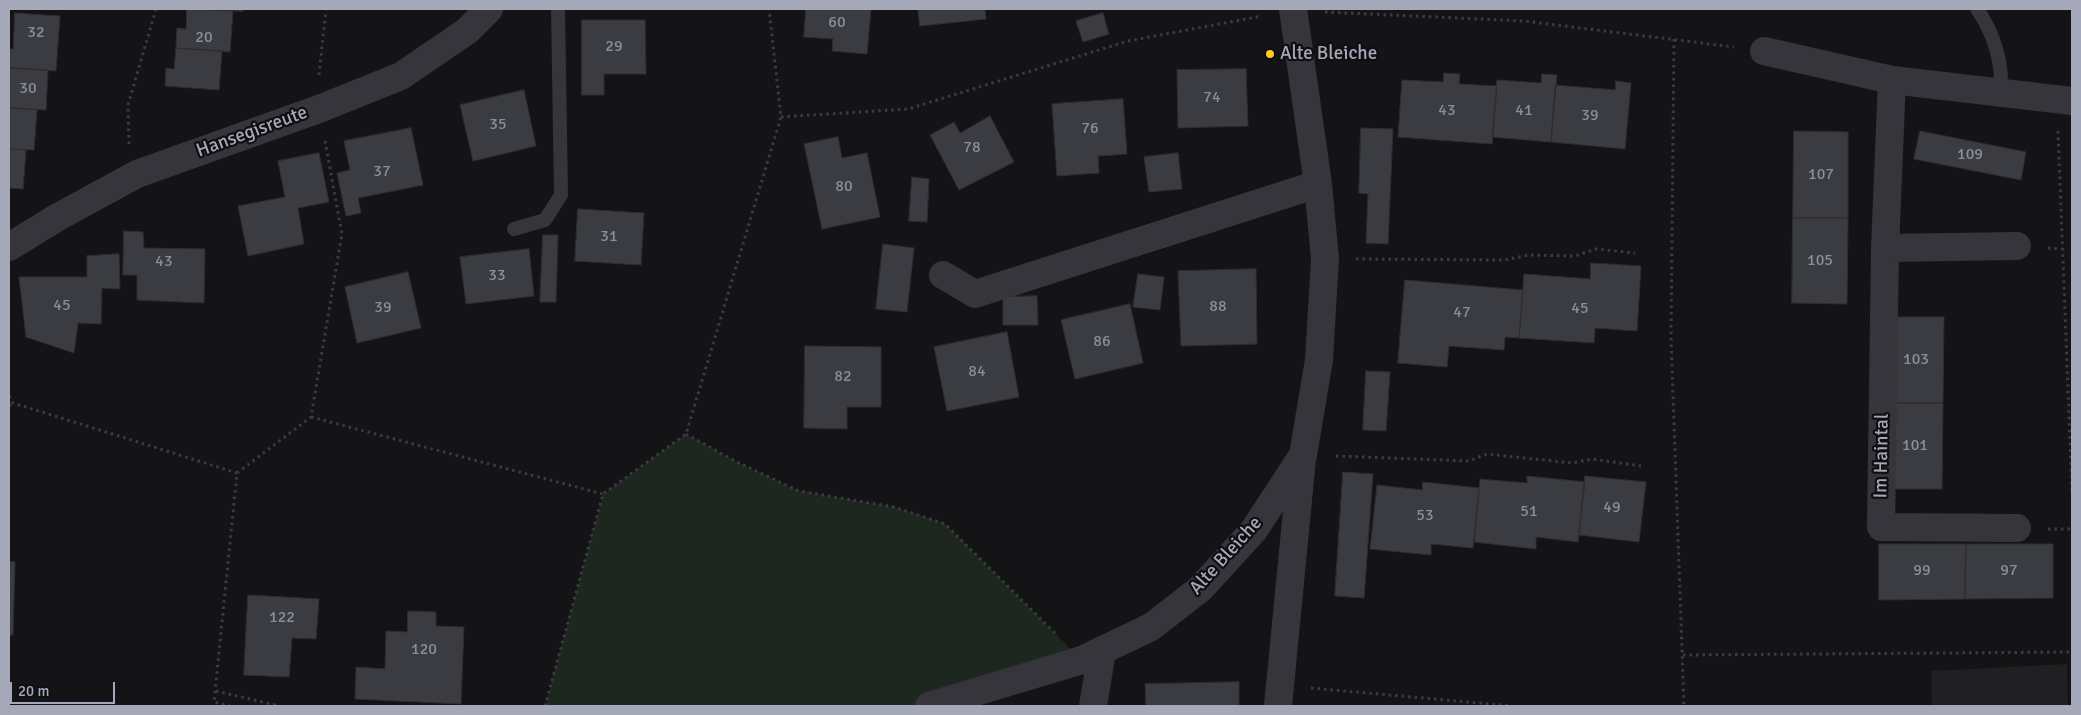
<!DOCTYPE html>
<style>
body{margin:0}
#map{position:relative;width:2081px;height:715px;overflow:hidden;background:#141416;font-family:Signika,sans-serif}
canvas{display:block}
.frame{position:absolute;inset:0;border:10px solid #a5a8b8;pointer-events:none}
.scale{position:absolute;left:10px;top:682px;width:105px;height:22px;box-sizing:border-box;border:2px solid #a5a8b8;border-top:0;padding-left:6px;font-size:15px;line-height:18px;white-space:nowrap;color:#a5a8b8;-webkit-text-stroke:4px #0f0f11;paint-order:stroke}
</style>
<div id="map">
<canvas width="2081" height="715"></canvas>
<div class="frame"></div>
<div class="scale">20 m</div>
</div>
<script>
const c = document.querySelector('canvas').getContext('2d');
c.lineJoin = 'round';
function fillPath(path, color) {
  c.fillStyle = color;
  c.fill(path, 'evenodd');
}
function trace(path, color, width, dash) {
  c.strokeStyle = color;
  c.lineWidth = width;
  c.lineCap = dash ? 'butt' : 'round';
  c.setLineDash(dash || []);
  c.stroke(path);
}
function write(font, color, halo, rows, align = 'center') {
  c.font = font + ' Signika,sans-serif';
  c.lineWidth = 4.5;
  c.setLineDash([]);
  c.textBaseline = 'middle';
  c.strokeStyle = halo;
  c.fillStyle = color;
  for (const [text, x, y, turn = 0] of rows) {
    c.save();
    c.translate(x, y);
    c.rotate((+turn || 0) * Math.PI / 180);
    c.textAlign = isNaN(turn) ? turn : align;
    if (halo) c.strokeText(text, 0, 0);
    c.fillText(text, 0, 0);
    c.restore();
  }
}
fillPath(new Path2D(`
 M2067 664 2068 706H1932L1931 671Z`), '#202023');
fillPath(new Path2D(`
 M686 434 739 463 799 491 894 507 945 524 1082 660 929 706H545L603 494Z`), '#1e2620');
const building = new Path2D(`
 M187 9 233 11 230 52 176 48 177 28 186 29Z
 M203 9H243V11Z
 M806 9H871L867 54 832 51 833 39 804 37Z
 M918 9H985L986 19 920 26Z
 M15 13 60 16 56 71 9 68V49H13Z
 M1103 13 1109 34 1083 42 1076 21Z
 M582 20H645L646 74H604V95H582Z
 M176 48 222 51 219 90 165 86 166 68 174 69Z
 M9 68 48 70 46 110 9 108Z
 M1246 69 1248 126 1178 128 1177 70Z
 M1444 73 1460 74 1459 84 1497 86 1492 144 1398 137 1402 80 1443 82Z
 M1542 74 1557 75 1551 142 1492 137 1497 80 1541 83Z
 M1616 81 1631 83 1625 149 1551 142 1555 85 1615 90Z
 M524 90 536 146 473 161 460 105Z
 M1123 99 1127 154 1098 156 1099 173 1057 176 1052 104Z
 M9 108 37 110 34 150 9 149Z
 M990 116 1014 162 959 190 930 135 954 122 960 133Z
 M411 128 423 185 358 198 361 213 346 216 337 173 350 170 344 141Z
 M1361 128 1393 129 1388 244 1366 243 1368 194 1359 193Z
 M1794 131 1848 132V218H1793Z
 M1920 131 2026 152 2021 180 1914 159Z
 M838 137 842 158 867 153 880 217 822 229 804 144Z
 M9 149 26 150 23 189 9 188Z
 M319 153 329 202 298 208 304 244 248 256 238 206 285 197 278 161Z
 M1178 153 1182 189 1149 192 1144 157Z
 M912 177 929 179 927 222 909 221Z
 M578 209 644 213 641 265 575 261Z
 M1793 218H1848L1847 304 1792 303Z
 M124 231 143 232 144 248 205 249 204 303 137 300V275H123Z
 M543 235H558L556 302H540Z
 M883 244 914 248 907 312 876 309Z
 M529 249 534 296 466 304 460 257Z
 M119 254 120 289 102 288 101 324 78 323 74 353 26 337 19 277H87V256Z
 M1591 263 1641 266 1637 331 1595 328 1594 343 1519 338 1524 274 1590 279Z
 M1256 269 1257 344 1181 346 1178 271Z
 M408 272 421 328 357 343 345 287Z
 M1138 274 1164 277 1160 310 1133 307Z
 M1405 280 1523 290 1519 338 1505 337 1504 350 1449 346 1447 367 1398 363Z
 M1037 296 1038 325H1003V297Z
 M1130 304 1143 363 1075 379 1061 320Z
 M1890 317H1944L1943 403H1888Z
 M1007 332 1019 397 947 411 934 347Z
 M805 346 881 347V407H847V429L804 428Z
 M1366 371 1390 372 1386 431 1363 430Z
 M1888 403H1943L1942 489H1887Z
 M1343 472 1373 474 1364 598 1335 596Z
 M1527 476 1585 482 1578 542 1536 537V549L1474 542 1480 479 1527 483Z
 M1585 476 1646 482 1639 542 1579 535Z
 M1423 482 1479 488 1473 548 1431 544V555L1370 549 1377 485 1422 490Z
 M1879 544H1966L1965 599 1879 600Z
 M1966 544H2053V598L1965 599Z
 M9 561 15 562 13 635H9Z
 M248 595 319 599 316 639 292 638 289 677 244 675Z
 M408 611 436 612V626L464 627 461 704 355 699 356 667 385 669 386 631 407 632Z
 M1239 682V706H1146L1145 684Z`);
fillPath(building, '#3b3c41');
trace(building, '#2e2e32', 1);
trace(new Path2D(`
 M1325 12 1524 21 1734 47
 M1674 39 1671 338 1684 706
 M319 75 326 9
 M781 117 908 109 1128 41 1262 16
 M2058 131 2072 493
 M129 144 128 105 156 9
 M2048 248 2062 249
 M1356 259 1504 260 1529 255 1575 256 1596 249 1635 253
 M9 396 13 403 237 473 214 702 230 706
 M9 406 13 403
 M311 417 603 494
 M686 434 739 463 799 491 894 507 945 524 1057 635
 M1336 456 1469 461 1487 454 1572 463 1592 459 1641 466
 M237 473 311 417 342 234 325 141
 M2048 529H2072
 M1683 655 2072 652
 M1311 688 1512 706
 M216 691 275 705 274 706
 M545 706 603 494 686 434 781 117 769 9`), '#3b3c42', 3, [2.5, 4]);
trace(new Path2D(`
 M1977 9C1993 31 2004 65 2000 92
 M514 229 545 220 561 195 558 9`), '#35353b', 14);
trace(new Path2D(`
 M1764 51 1892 80 2072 101
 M1892 80 1885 248 1881 527 2017 528
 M9 247 58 217 137 174 319 109 401 76 467 31 489 9
 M1885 248 2017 246
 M943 275 975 294 1318 184
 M929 706 1082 660 1151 627 1200 589 1254 530 1303 455 1319 360 1325 259 1318 184 1293 9
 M1093 706 1102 651
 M1278 706 1302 459`), '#35353b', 28);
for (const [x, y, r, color] of [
 [1270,54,5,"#ffcc23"]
]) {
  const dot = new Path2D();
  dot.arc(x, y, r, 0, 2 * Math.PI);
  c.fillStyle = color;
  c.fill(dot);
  trace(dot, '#0f0f11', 2);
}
write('16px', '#8a8d9a', null, [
 ["60",837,23],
 ["32",36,33],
 ["20",204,38],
 ["29",614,47],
 ["30",28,89],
 ["74",1212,98],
 ["43",1447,111],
 ["41",1524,111],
 ["39",1590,116],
 ["35",498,125],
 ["76",1090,129],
 ["78",972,148],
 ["109",1970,155],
 ["37",382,172],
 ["107",1821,175],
 ["80",844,187],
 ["31",609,237],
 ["105",1820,261],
 ["43",164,262],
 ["33",497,276],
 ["45",62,306],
 ["88",1218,307],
 ["39",383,308],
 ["45",1580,309],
 ["47",1462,313],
 ["86",1102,342],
 ["103",1916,360],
 ["84",977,372],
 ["82",843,377],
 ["101",1915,446],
 ["49",1612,508],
 ["51",1529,512],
 ["53",1425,516],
 ["99",1922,571],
 ["97",2009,571],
 ["122",282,618],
 ["120",424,650]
]);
write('19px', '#a5a8b8', '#0f0f11', [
 ["Alte Bleiche",1280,54]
], 'left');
write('19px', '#a5a8b8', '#0f0f11', [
 ["Hansegisreute",252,132,-20],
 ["Im Haintal",1882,456,-89],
 ["Alte Bleiche",1226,556,-48]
]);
</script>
